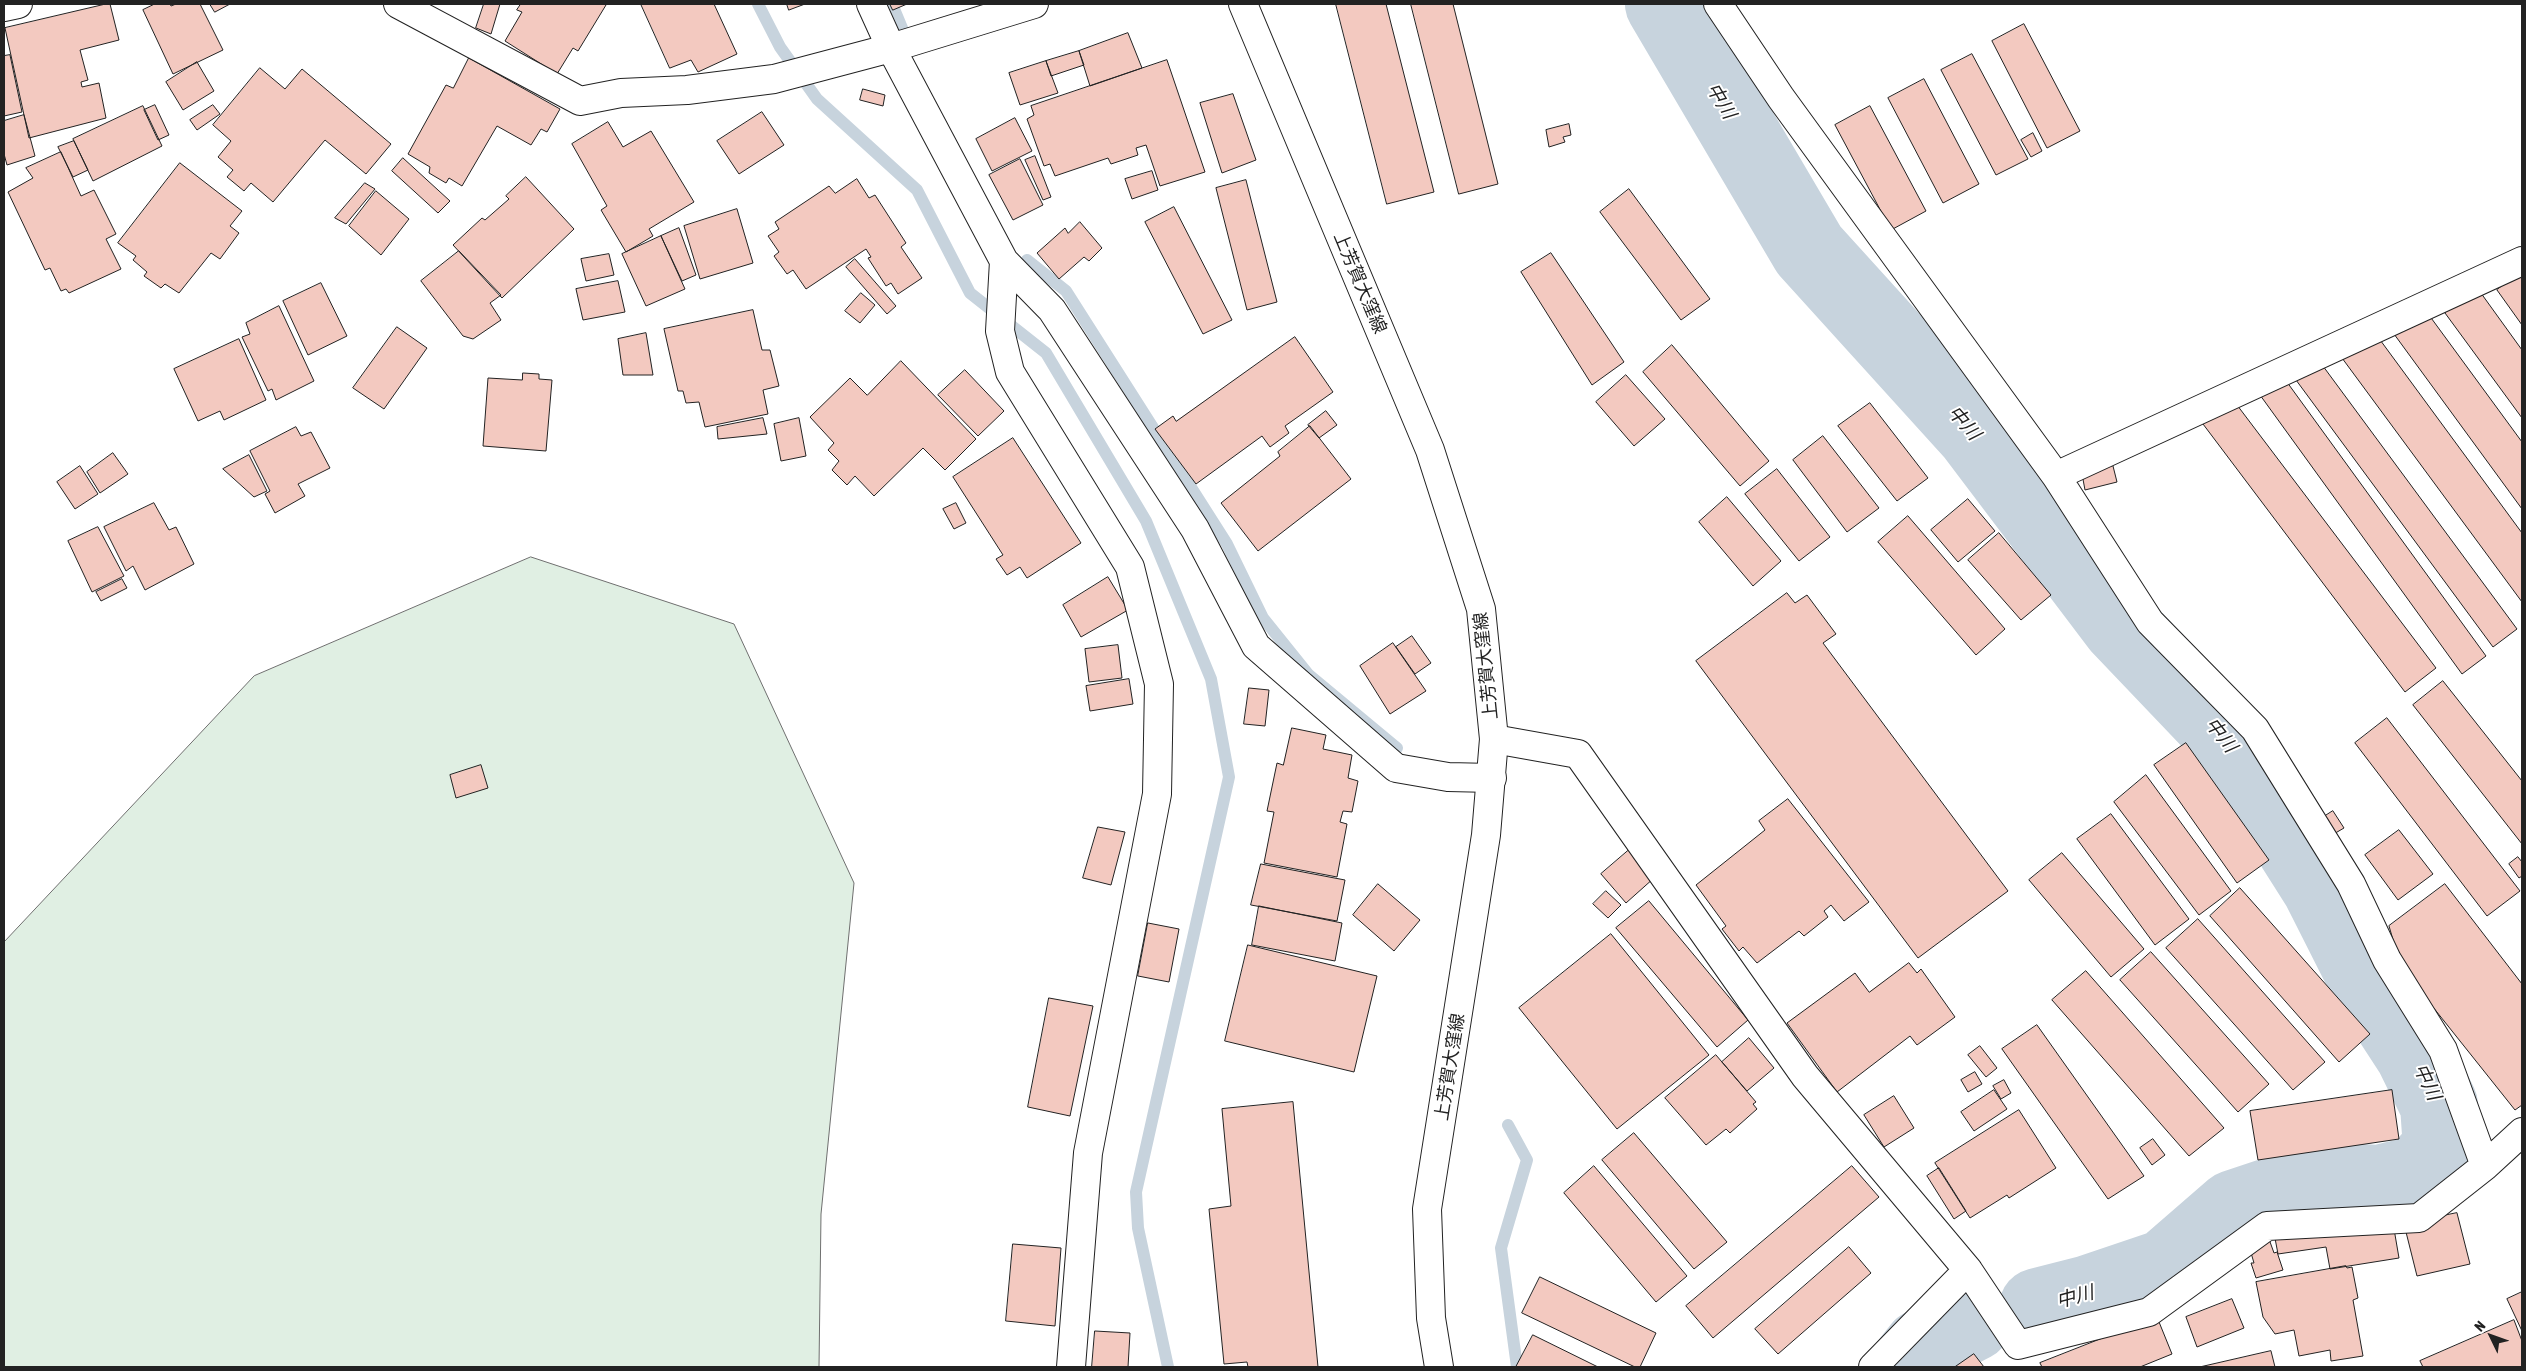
<!DOCTYPE html>
<meta charset="utf-8">
<style>
body{margin:0}
#map{position:relative;width:2526px;height:1371px;overflow:hidden;background:#fff;font-family:"Asap Condensed",sans-serif}
canvas{display:block}
.frame{position:absolute;inset:0;border:5px solid #222;pointer-events:none}
.north{position:absolute;left:2466px;top:1311px;width:50px;height:50px;-webkit-text-stroke:4px #fff;paint-order:stroke;rotate:312deg;font-size:14px;font-weight:700;line-height:20px;text-align:center;color:#222}
.north::after{content:'';display:block;margin:auto;width:18px;height:22px;background:#222;clip-path:polygon(50% 0,100% 100%,50% 72%,0 100%)}
</style>
<div id="map">
<canvas width="2526" height="1371"></canvas>
<div class="frame"></div>
<div class="north">N</div>
</div>
<script>
const c = document.querySelector('canvas').getContext('2d');
c.lineJoin = 'round';
function fillPath(path, color) {
  c.fillStyle = color;
  c.fill(path, 'evenodd');
}
function trace(path, color, width, dash) {
  c.strokeStyle = color;
  c.lineWidth = width;
  c.lineCap = dash ? 'butt' : 'round';
  c.setLineDash(dash || []);
  c.stroke(path);
}
function write(font, color, halo, rows, align = 'center') {
  c.font = font + ' "Asap Condensed","Noto Sans JP",sans-serif';
  c.lineWidth = 4;
  c.setLineDash([]);
  c.textBaseline = 'middle';
  c.strokeStyle = halo;
  c.fillStyle = color;
  for (const [text, x, y, turn = 0] of rows) {
    c.save();
    c.translate(x, y);
    c.rotate((+turn || 0) * Math.PI / 180);
    c.textAlign = isNaN(turn) ? turn : align;
    if (halo) c.strokeText(text, 0, 0);
    c.fillText(text, 0, 0);
    c.restore();
  }
}
const green = new Path2D(`
 M531 557 734 624 854 883 821 1214 819 1367H4V942L254 676Z`);
fillPath(green, '#e0efe3');
trace(green, '#6f6f6f', 1);
trace(new Path2D(`
 M758 4 780 47 817 99 917 190 970 293 1046 353 1146 521 1211 679 1229 777 1136 1192 1138 1228 1168 1367
 M892 4 902 28
 M1027 260 1066 291 1227 544 1263 618 1308 674 1397 748
 M1508 1125 1527 1160 1501 1248 1517 1367`), '#c7d3dd', 12);
trace(new Path2D(`
 M1664 4 1809 250 1974 432 2120 625 2223 733 2320 886 2373 991 2414 1054 2439 1105 2442 1148 2417 1175 2379 1184 2318 1181 2234 1209 2166 1268 2089 1294 2038 1307
 M1907 1367 1922 1348 1973 1322`), '#c7d3dd', 78);
const building = new Path2D(`
 M106 4H110L119 40 80 50 88 80 81 82 82 87 99 83 106 118 29 138 5 28Z
 M155 4H170L171 6 176 4H200L223 50 173 74 143 10Z
 M210 4H230L215 12Z
 M484 4H500L491 34 476 28Z
 M521 4H603L606 5 578 51 573 48 557 74 505 41 522 12 517 10Z
 M641 4H714L737 54 698 72 691 60 670 68Z
 M787 4H805L789 10Z
 M890 4H907L893 10Z
 M1336 4H1386L1434 192 1387 204Z
 M1411 4H1453L1498 184 1459 194Z
 M2024 24 2080 131 2047 148 1992 41Z
 M1128 33 1142 68 1090 86 1079 51Z
 M1079 51 1084 65 1051 76 1046 61Z
 M1972 54 2028 159 1996 175 1941 70Z
 M10 55 22 112 4 116V56Z
 M469 58 560 109 547 132 541 129 531 145 497 126 462 186 449 178 446 183 429 173 430 167 408 154 446 85 453 88Z
 M1167 60 1205 172 1160 186 1146 145 1136 148 1138 155 1111 164 1108 158 1055 176 1050 164 1044 166 1027 119 1034 115 1031 106Z
 M1046 61 1058 93 1020 105 1009 73Z
 M197 62 214 91 183 110 166 82Z
 M260 68 285 89 302 69 391 144 366 174 325 140 273 202 251 183 244 191 227 177 233 170 218 157 231 141 213 125Z
 M1924 79 1979 184 1943 203 1888 98Z
 M863 89 885 95 883 106 860 100Z
 M1233 94 1256 160 1222 173 1200 103Z
 M155 105 169 135 158 140 144 110Z
 M213 105 220 114 197 130 190 120Z
 M143 106 162 146 93 181 73 139Z
 M1870 106 1926 211 1891 230 1835 125Z
 M762 112 784 145 739 174 717 141Z
 M24 115 35 156 7 165 4 154V121Z
 M1015 118 1032 151 992 171 976 139Z
 M608 122 623 147 651 131 694 202 649 229 653 236 626 252 601 210 607 206 572 144Z
 M1569 124 1571 135 1563 137 1565 142 1549 147 1546 130Z
 M2033 133 2042 151 2031 157 2021 140Z
 M74 141 88 170 73 177 58 147Z
 M61 152 81 196 94 190 116 234 106 239 121 269 69 293 66 289 61 291 50 268 45 270 8 192 33 178 26 168Z
 M1035 156 1051 197 1043 200 1025 160Z
 M403 158 450 201 438 213 392 171Z
 M1020 159 1043 205 1013 220 989 175Z
 M180 163 242 211 230 226 239 233 220 259 211 253 179 293 165 284 161 288 144 276 147 272 133 260 136 256 118 243Z
 M1152 171 1158 190 1132 199 1125 179Z
 M526 177 574 229 502 298 453 245 482 218 485 220 509 199 506 196Z
 M857 179 869 198 875 195 906 243 901 247 922 278 898 294 891 283 886 286 868 258 871 257 866 249 806 289 793 270 787 274 774 256 779 252 768 236 779 229 775 222 829 186 835 193Z
 M1246 180 1277 302 1247 310 1216 188Z
 M365 183 375 189 346 224 335 218Z
 M1629 189 1710 299 1681 320 1600 212Z
 M376 191 409 219 381 255 349 226Z
 M1174 207 1232 320 1203 334 1145 222Z
 M737 209 753 263 700 279 684 226Z
 M1080 222 1102 248 1089 261 1084 257 1059 279 1037 253 1065 228 1068 233Z
 M679 228 696 275 682 281 661 236Z
 M661 236 685 289 646 306 622 254Z
 M459 251 501 295 490 303 501 320 473 339 463 336 421 281Z
 M1551 253 1624 362 1592 385 1521 272Z
 M609 254 614 275 586 281 581 259Z
 M855 259 896 306 887 314 846 267Z
 M2522 271V325L2497 290Z
 M618 281 625 312 583 320 576 289Z
 M321 283 347 336 308 355 283 301Z
 M2478 289 2522 350V418L2445 313Z
 M861 293 875 305 860 323 845 311Z
 M279 306 314 381 276 400 272 389 268 391 242 337 250 334 246 323Z
 M753 310 762 350H770L779 386 763 390 768 414 705 427 699 402 686 403 683 391H678L664 329Z
 M2426 311 2522 442V509L2394 334Z
 M397 327 427 348 384 409 353 388Z
 M646 333 653 375H623L618 339Z
 M2375 333 2522 533V602L2342 358Z
 M1295 337 1333 392 1285 426 1289 433 1270 447 1262 436 1196 484 1155 429 1173 416 1176 421Z
 M239 339 266 400 224 420 220 411 198 421 174 369Z
 M1672 345 1769 461 1740 486 1643 372Z
 M901 361 976 439 945 470 923 448 874 496 855 476 847 485 832 470 839 461 828 450 834 443 810 417 850 378 867 395Z
 M2320 362 2517 629 2493 647 2296 380Z
 M965 370 1004 411 978 436 938 395Z
 M523 373 539 374V379L552 380 546 451 483 446 488 378 522 380Z
 M1626 375 1665 419 1634 446 1596 402Z
 M2284 378 2486 656 2462 674 2260 395Z
 M2234 401 2436 668 2405 692 2203 424Z
 M1870 403 1928 478 1897 501 1838 426Z
 M1326 411 1337 425 1319 438 1308 425Z
 M763 418 767 434 718 439 717 427Z
 M799 418 806 456 781 461 774 424Z
 M1310 426 1351 479 1258 551 1221 503 1280 456 1278 452Z
 M296 427 301 436 311 432 330 468 298 484 305 496 275 513 265 494 270 491 250 451Z
 M1823 436 1879 508 1847 532 1793 460Z
 M1013 438 1081 543 1027 578 1020 567 1007 575 996 559 1003 555 953 477Z
 M113 453 128 474 100 493 87 472Z
 M249 455 267 491 254 497 223 469Z
 M80 466 98 494 75 509 57 482Z
 M2113 466 2117 482 2085 490 2082 474Z
 M1777 469 1830 537 1799 561 1745 494Z
 M1727 497 1781 561 1753 586 1699 522Z
 M1968 499 1995 531 1958 562 1931 530Z
 M154 503 169 530 176 527 194 564 145 590 133 566 126 571 104 527Z
 M956 503 966 523 954 529 943 509Z
 M1908 516 2005 629 1976 655 1878 542Z
 M98 527 124 576 92 592 68 541Z
 M1999 533 2051 595 2021 620 1968 560Z
 M1108 577 1128 610 1081 637 1063 605Z
 M122 579 127 588 101 601 96 592Z
 M1787 593 1795 603 1807 595 1836 634 1823 643 2008 891 1918 958 1696 661Z
 M1412 636 1431 663 1415 674 1396 647Z
 M1393 643 1426 691 1390 714 1360 666Z
 M1118 645 1122 678 1089 682 1085 649Z
 M1129 679 1133 704 1090 711 1086 686Z
 M2443 681 2522 781V844L2413 705Z
 M1249 688 1269 690 1265 726 1244 724Z
 M2387 718 2520 891 2487 916 2355 743Z
 M1292 728 1326 735 1323 749 1352 755 1348 778 1358 781 1352 812 1343 811 1340 822 1347 824 1337 877 1264 863 1274 812 1267 811 1277 763 1283 765Z
 M2186 743 2269 860 2237 883 2154 765Z
 M481 765 488 788 456 798 450 775Z
 M2146 775 2231 891 2199 915 2114 802Z
 M1788 799 1869 902 1844 921 1831 905 1824 911 1828 917 1804 936 1799 931 1757 963 1743 947 1739 951 1722 929 1726 926 1696 885 1765 830 1759 821Z
 M2333 811 2344 828 2332 835 2322 818Z
 M2111 814 2189 919 2155 945 2077 839Z
 M1098 827 1125 832 1111 885 1083 878Z
 M2399 830 2433 874 2398 900 2365 855Z
 M1629 850 1654 878 1626 903 1601 874Z
 M2062 853 2144 949 2111 977 2029 880Z
 M2518 857 2522 862V876L2519 878 2509 864Z
 M1261 864 1345 880 1337 921 1251 905Z
 M1378 884 1420 920 1394 951 1353 915Z
 M2445 884 2522 984V1105L2515 1110 2401 967 2389 926Z
 M2240 888 2370 1034 2339 1062 2210 916Z
 M1606 891 1621 905 1608 918 1593 904Z
 M1649 901 1748 1020 1717 1047 1616 928Z
 M1259 906 1342 923 1335 961 1252 945Z
 M2198 919 2325 1062 2293 1090 2166 948Z
 M1148 923 1179 929 1169 982 1138 976Z
 M1611 934 1709 1055 1617 1129 1519 1008Z
 M1248 945 1377 976 1354 1072 1225 1041Z
 M2151 952 2269 1084 2238 1112 2120 980Z
 M1909 963 1917 973 1921 969 1955 1017 1917 1045 1910 1036 1837 1092 1787 1023 1855 973 1869 992Z
 M2086 971 2224 1128 2189 1156 2052 1000Z
 M1049 998 1093 1006 1070 1116 1028 1107Z
 M2037 1025 2144 1176 2108 1199 2002 1049Z
 M1749 1038 1774 1068 1747 1091 1722 1062Z
 M1980 1046 1997 1068 1986 1077 1968 1055Z
 M1716 1055 1756 1102 1753 1104 1757 1109 1730 1133 1726 1129 1706 1145 1665 1098Z
 M1975 1072 1982 1084 1968 1092 1961 1080Z
 M2004 1080 2011 1093 2001 1099 1993 1086Z
 M1994 1090 2007 1109 1974 1131 1961 1112Z
 M2392 1090 2399 1139 2258 1160 2250 1111Z
 M1894 1096 1914 1128 1884 1147 1864 1115Z
 M1293 1102 1318 1367H1248L1247 1362 1224 1364 1209 1209 1231 1206 1222 1109Z
 M2019 1110 2056 1168 2009 1198 2007 1195 1970 1218 1935 1163Z
 M1634 1133 1727 1242 1694 1269 1602 1160Z
 M2153 1139 2165 1155 2152 1165 2140 1148Z
 M1594 1166 1687 1276 1656 1302 1564 1193Z
 M1852 1166 1879 1197 1713 1338 1686 1306Z
 M1939 1168 1966 1211 1954 1219 1927 1176Z
 M2457 1213 2470 1264 2417 1276 2404 1224Z
 M2393 1223 2399 1258 2330 1269 2326 1247 2278 1254 2274 1233Z
 M2269 1239 2274 1253 2277 1252 2283 1270 2256 1278 2251 1263H2254L2249 1246Z
 M1013 1244 1061 1248 1055 1326 1006 1321Z
 M1849 1247 1871 1273 1778 1354 1755 1329Z
 M2346 1266 2347 1268 2352 1267 2358 1298 2353 1300 2363 1356 2331 1361 2330 1350 2299 1356 2294 1330 2275 1334 2263 1317 2256 1282Z
 M1540 1277 1656 1333 1640 1367H1635L1522 1313Z
 M2522 1292V1331L2507 1299Z
 M2232 1299 2244 1328 2197 1347 2186 1317Z
 M2157 1317 2172 1354 2140 1367H2042L2040 1363Z
 M2514 1320 2522 1341V1367H2423L2420 1361Z
 M1095 1331 1130 1333 1128 1367H1092Z
 M1533 1335 1598 1367H1516Z
 M2271 1351 2275 1367H2200Z
 M1974 1354 1984 1367H1955Z`);
fillPath(building, '#f3c9c0');
trace(building, '#222', 1);
const minor = new Path2D(`
 M398 4 580 101 621 93 687 90 774 79 891 48 1034 4
 M871 4 891 48 1004 261 1052 310 1195 529 1256 646 1396 768 1448 777 1492 778
 M1718 4 1781 98 2056 476 2150 622 2255 729 2351 884 2387 960 2443 1050 2485 1166
 M4 7 18 4
 M1004 261 1000 331 1010 372 1130 567 1159 684 1157 794 1088 1153 1071 1367
 M2056 476 2522 261
 M1494 739 1578 754 1805 1076 1968 1270 2018 1345 2149 1312 2267 1226 2419 1218 2485 1166 2522 1132
 M1873 1367 1968 1270`);
const secondary = new Path2D(`
 M1243 4 1430 450 1481 609 1494 739 1486 835 1427 1209 1431 1318 1439 1367`);
trace(minor, '#222', 30);
trace(secondary, '#222', 30);
trace(minor, '#fff', 28);
trace(secondary, '#fff', 28);
write('18px', '#222', '#fff', [
 ["上芳賀大窪線",1360,283,67],
 ["上芳賀大窪線",1486,666,-96],
 ["上芳賀大窪線",1450,1067,-81]
]);
write('italic 19px', '#222', '#fff', [
 ["中川",1721,101,59],
 ["中川",1964,423,49],
 ["中川",2221,735,52],
 ["中川",2427,1082,65],
 ["中川",2075,1297,-15]
]);
</script>
